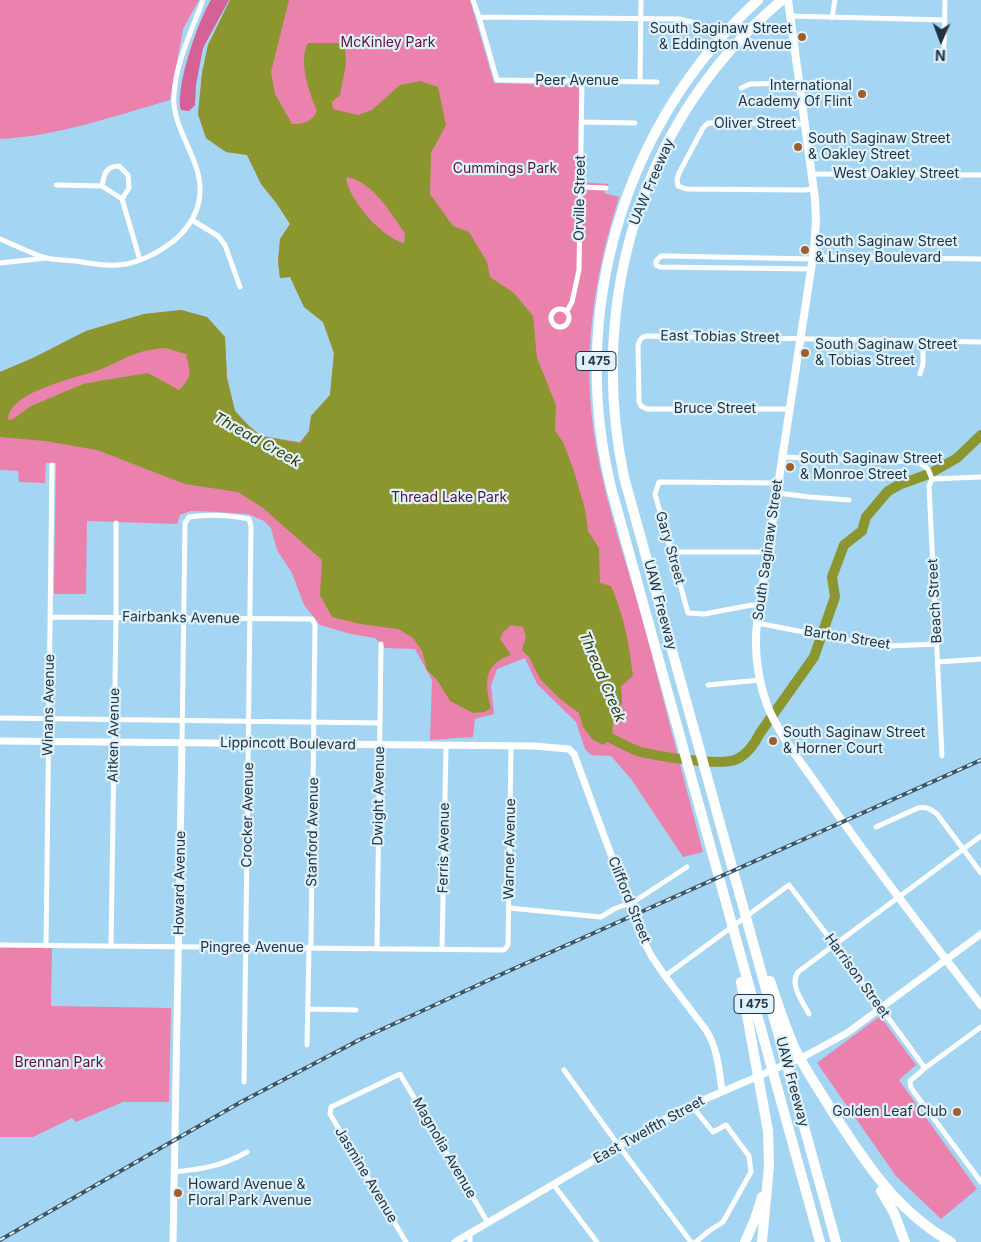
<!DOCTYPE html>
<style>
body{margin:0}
#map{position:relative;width:981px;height:1242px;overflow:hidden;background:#a4d5f3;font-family:Inter,sans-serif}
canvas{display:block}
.north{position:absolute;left:916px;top:15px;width:50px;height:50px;-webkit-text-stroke:4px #def1fd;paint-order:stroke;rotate:182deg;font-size:14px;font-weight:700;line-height:20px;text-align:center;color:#213440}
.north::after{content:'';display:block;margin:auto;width:18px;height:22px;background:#213440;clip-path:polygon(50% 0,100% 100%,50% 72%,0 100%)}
</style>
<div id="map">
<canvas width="981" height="1242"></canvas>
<div class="north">N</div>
</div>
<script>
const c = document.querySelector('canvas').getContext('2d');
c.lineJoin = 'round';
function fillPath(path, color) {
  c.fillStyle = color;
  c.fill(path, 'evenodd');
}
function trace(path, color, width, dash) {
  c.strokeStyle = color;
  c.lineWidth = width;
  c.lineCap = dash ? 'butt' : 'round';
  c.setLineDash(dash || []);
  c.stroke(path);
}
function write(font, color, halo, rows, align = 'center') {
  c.font = font + ' Inter,sans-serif';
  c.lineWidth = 4.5;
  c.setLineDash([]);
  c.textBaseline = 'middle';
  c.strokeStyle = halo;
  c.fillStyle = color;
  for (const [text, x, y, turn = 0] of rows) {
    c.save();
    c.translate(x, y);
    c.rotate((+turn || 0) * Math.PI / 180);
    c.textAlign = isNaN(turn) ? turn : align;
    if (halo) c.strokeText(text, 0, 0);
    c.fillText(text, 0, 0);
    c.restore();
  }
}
fillPath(new Path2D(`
 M0 0H199L183 29 170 100C114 116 59 136 0 139Z
 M230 0H470L494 83 579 86 578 182 609 184 604 193 619 197C593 280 581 359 596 446 606 507 628 566 644 625 664 701 683 777 703 852L683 857 631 779 611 756 591 755 585 749 576 722 537 684 525 658 497 669 491 686 494 714 475 719 473 737 430 740 432 680 415 649 385 648 375 638 351 634 320 625 304 605 292 573 277 550 271 528 264 521 248 514 217 512 191 511 180 515 177 524 87 521 86 594H54L56 463H46L45 483 19 482 18 471 0 470V372L33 358 86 331 144 314 181 310 207 317 225 337 227 378 235 411 249 426 261 436 300 442 309 431 311 416 330 395 334 353 323 322 304 307 290 277 280 278 278 261 280 239 290 224 277 204 261 184 247 155 226 152 206 138 198 114 202 73 208 45Z
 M0 947H52L51 1006 171 1008 169 1102H123L76 1122 72 1118 33 1137H0Z
 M880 1016 916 1065 899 1080 977 1189 941 1219 896 1176 817 1063Z`), '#eb82ad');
fillPath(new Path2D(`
 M211 0H229L203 48 196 85 195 105 189 111 181 110C175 88 198 21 211 0Z`), '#d66194');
fillPath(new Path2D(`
 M230 0H289L271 72 275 94 292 124C304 124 312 122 317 111 309 93 298 60 308 43H339L345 48 346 65 340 95 332 102 333 109 358 115 372 110 400 85 420 81 438 87 446 125 431 153 430 194 453 226 469 232 487 262 490 277 514 293 533 316 537 358 556 405 555 431 563 442 573 468 585 509 588 531 599 548 600 583 611 586C624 615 629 644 633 676L621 686 622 703 613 721 612 739 603 745 592 739 583 727 579 713 559 698 540 679 529 657 522 650 526 637 523 627 511 625 503 632 500 639 511 655C506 657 500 659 496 663 483 673 487 694 491 708L485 712 473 713 450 701 437 680 427 670 422 651 413 638 398 629 360 624 332 617 320 595 322 560 263 508 238 492 185 484 97 450 45 441 0 437V372L33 358 86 331 144 314 181 310 207 317 225 337 227 378 235 411 249 426 261 436 300 443 309 431 311 416 330 395 334 353 323 322 304 307 290 277 280 278 278 261 280 239 290 224 277 204 261 184 247 155 226 152 206 138 198 114 202 73 208 45ZM347 177C373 182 390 212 404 232L405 236 404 243C382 238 350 201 346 179ZM165 348 186 354C190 373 193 376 179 390L148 373 111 379 83 384 31 406 13 419 8 420C9 391 77 378 99 370 112 365 125 357 138 353 146 350 156 349 165 348Z`), '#8b962f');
trace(new Path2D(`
 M612 739C621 743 631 749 641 752 658 756 722 767 737 759 748 754 755 743 760 733L814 657 835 597 832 577 844 545 862 531 866 517 888 491 901 484 929 474 957 458 981 435`), '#8b962f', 10);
trace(new Path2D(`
 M473 0 479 17 497 80 657 82
 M790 16 945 20
 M479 17 679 19 692 22
 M832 18 835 0
 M944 46 945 0
 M640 82 641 0
 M741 88 750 84 798 83
 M581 122 635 123
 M804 124 708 123 703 128 679 173 677 180 678 186 686 189 804 190 813 189
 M812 174 981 175
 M56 185 102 186 122 199
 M102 186C104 174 106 166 119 166L128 175 129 188 122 199 140 260
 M581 187 606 188
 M192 220 218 236 225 245 240 287
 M0 239C15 245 30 253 46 258 55 260 66 260 76 261 89 263 104 266 118 265 138 264 160 252 176 239 189 227 199 211 200 193 202 158 171 129 174 94 176 62 192 30 203 0
 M0 263 47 258
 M812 269 660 267 656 265V261L661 256H667L813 259 824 257 981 259
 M551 318a9 9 0 1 1 18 0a9 9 0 1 1-18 0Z
 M567 311 572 302 579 270 582 82
 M920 374 923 364V341
 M789 409H647L641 406 639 402 638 345C640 339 641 337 647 336L981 342
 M783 457 918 462 928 469 932 479 929 486 942 756
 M932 479 981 477
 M777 493 810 497 849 500
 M671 552H768
 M760 605H752L704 614 688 613 655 494 659 482 778 483
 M51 617 312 619 315 625 311 943 309 948 307 1045
 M757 623 860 643 890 646 936 644
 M938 662 981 659
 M708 685 760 680
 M0 718 380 723
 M182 742 185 523 189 517C209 514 229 515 249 519L251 526 244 1082
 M876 827 918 808C926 806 931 809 937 814L981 873
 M509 908 601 917 614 909 635 901 687 867
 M0 945 504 950 508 945 511 746
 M46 946 52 465
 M111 946 116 617V523
 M377 948 381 644
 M442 950 446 746
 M665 976 789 885 834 944 925 1068
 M309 1009 356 1010
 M809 1014C803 1002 789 985 798 972L981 836
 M981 1027 925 1068 910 1081 911 1088 981 1182
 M564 1070 619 1146 691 1242
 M691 1105 713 1132 726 1125 749 1156 751 1172 723 1222 709 1231 696 1242
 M174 1172C203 1169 222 1166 247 1152
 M553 1184 597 1242
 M406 1242 330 1114 331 1107 400 1074 488 1223
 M470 1242V1234`), '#fff', 5);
trace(new Path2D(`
 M0 741 534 746 569 749 574 754 640 934 652 957 665 976 706 1030C718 1049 719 1070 722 1091
 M173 1242 182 742
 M455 1242 680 1110 805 1056 847 1033 981 934`), '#fff', 7);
trace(new Path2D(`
 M788 0 815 199 816 220 814 250 757 623C754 651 757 677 767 705 780 737 804 766 824 795 874 867 928 936 981 1005`), '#fff', 8);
trace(new Path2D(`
 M758 0C623 123 567 314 612 491L820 1242
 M782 0C642 117 587 300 624 477L836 1242
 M770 981C778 1004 785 1027 795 1049 806 1071 820 1091 832 1111 865 1162 897 1212 951 1242
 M741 982 768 1131 769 1166 762 1242
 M881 1191 894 1213 905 1242
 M745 1242 755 1219 762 1197`), '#fff', 10);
const rail = new Path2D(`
 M0 1240 241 1102 361 1039 502 974 981 760`);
trace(rail, '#3d5666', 4);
trace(rail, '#def1fd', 2, [5.5]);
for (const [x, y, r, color] of [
 [802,37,5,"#a25f2d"],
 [862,94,5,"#a25f2d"],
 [798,147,5,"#a25f2d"],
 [805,250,5,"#a25f2d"],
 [805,353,5,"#a25f2d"],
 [790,467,5,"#a25f2d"],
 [773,741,5,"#a25f2d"],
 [957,1112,5,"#a25f2d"],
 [178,1193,5,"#a25f2d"]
]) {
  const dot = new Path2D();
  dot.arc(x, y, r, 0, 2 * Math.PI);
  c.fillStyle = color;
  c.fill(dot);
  trace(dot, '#def1fd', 2);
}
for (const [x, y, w] of [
 [596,361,40],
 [754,1004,40]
]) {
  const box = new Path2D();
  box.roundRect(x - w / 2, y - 9.5, w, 19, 4);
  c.fillStyle = '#def1fd';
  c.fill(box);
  trace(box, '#213440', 1);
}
write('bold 12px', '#213440', null, [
 ["I 475",596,361],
 ["I 475",754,1004]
]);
write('14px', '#213440', '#def1fd', [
 ["South Saginaw Street",792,29,"right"],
 ["& Eddington Avenue",792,45,"right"],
 ["International",852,86,"right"],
 ["Academy Of Flint",852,102,"right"],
 ["South Saginaw Street",808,139],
 ["& Oakley Street",808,155],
 ["South Saginaw Street",815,242],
 ["& Linsey Boulevard",815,258],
 ["South Saginaw Street",815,345],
 ["& Tobias Street",815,361],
 ["South Saginaw Street",800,459],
 ["& Monroe Street",800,475],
 ["South Saginaw Street",783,733],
 ["& Horner Court",783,749],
 ["Golden Leaf Club",947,1112,"right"],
 ["Howard Avenue &",188,1185],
 ["Floral Park Avenue",188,1201]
], 'left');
write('14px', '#5c1237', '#def1fd', [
 ["McKinley Park",388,43],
 ["Cummings Park",505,169],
 ["Thread Lake Park",449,498],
 ["Brennan Park",59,1063]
]);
write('14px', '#213440', '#def1fd', [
 ["Peer Avenue",577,81],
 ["Oliver Street",755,124],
 ["West Oakley Street",896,174],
 ["UAW Freeway",652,182,-67],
 ["Orville Street",580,198,-89],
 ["East Tobias Street",720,337,1],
 ["Bruce Street",715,409],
 ["Gary Street",670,548,74],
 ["South Saginaw Street",768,550,-82],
 ["Beach Street",935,601,-93],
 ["UAW Freeway",660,605,75],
 ["Fairbanks Avenue",181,618,1],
 ["Barton Street",847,638,9],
 ["Winans Avenue",49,705,-89],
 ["Aitken Avenue",114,735,-89],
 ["Lippincott Boulevard",288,744,1],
 ["Dwight Avenue",379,796,-89],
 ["Crocker Avenue",248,815,-89],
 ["Stanford Avenue",313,832,-89],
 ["Ferris Avenue",444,848,-89],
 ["Warner Avenue",510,849,-89],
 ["Howard Avenue",180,883,-89],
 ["Clifford Street",629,900,68],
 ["Pingree Avenue",252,948],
 ["Harrison Street",857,976,54],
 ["UAW Freeway",792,1082,75],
 ["East Twelfth Street",649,1130,-29],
 ["Magnolia Avenue",444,1148,60],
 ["Jasmine Avenue",366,1175,59]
]);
write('italic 15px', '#363b02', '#def1fd', [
 ["Thread Creek",257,440,29],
 ["Thread Creek",602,677,67]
]);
</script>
